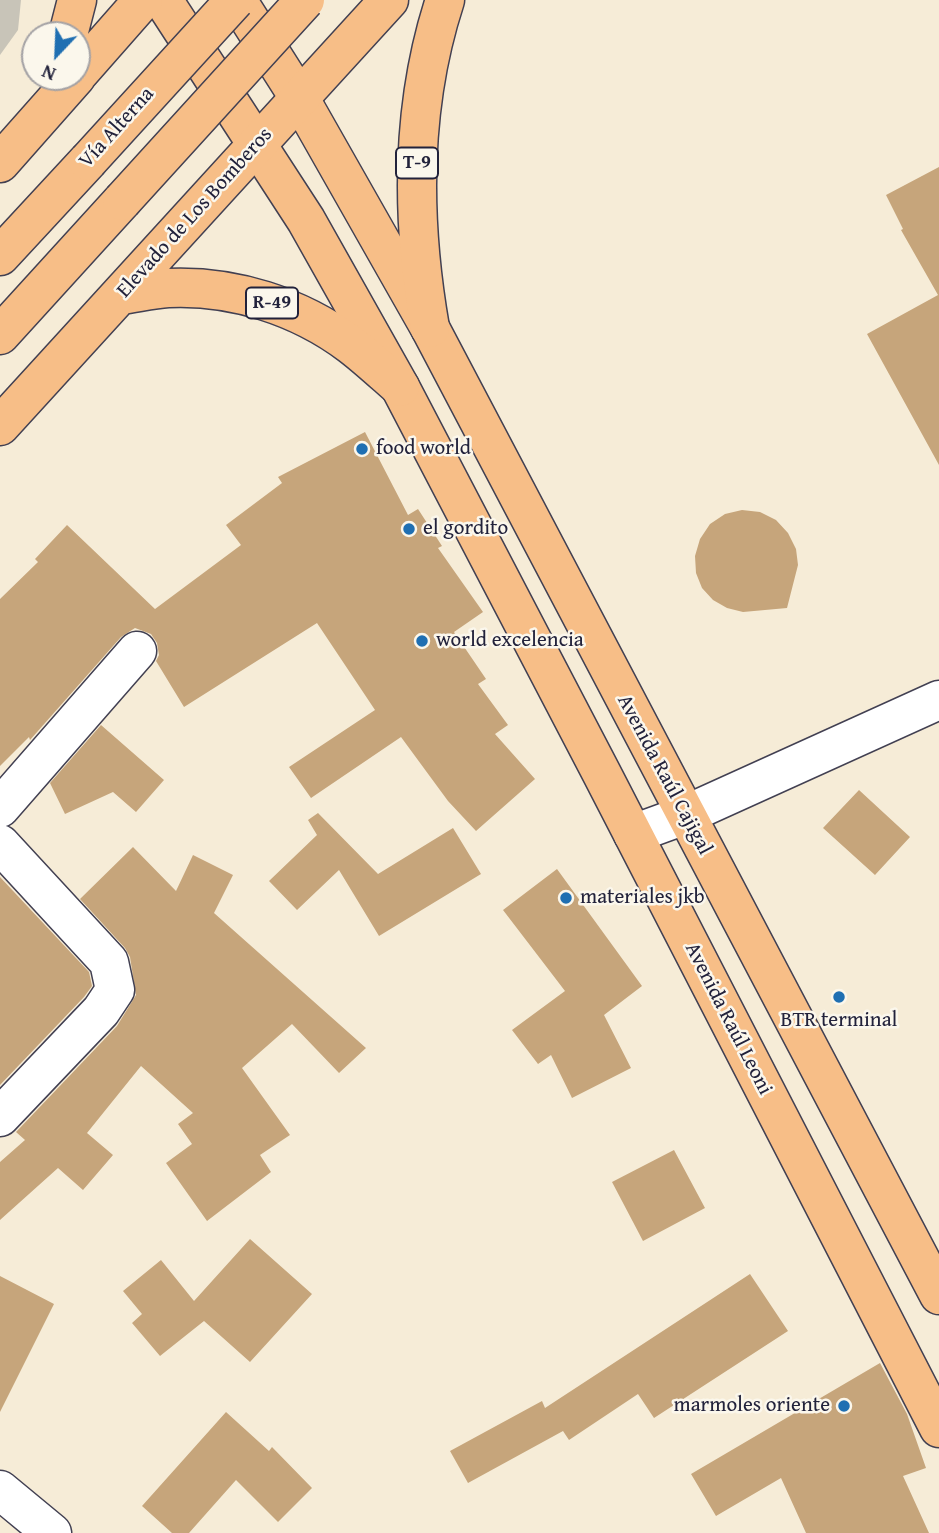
<!DOCTYPE html>
<meta charset="utf-8">
<style>
body{margin:0}
#map{position:relative;width:939px;height:1533px;overflow:hidden;background:#f6ecd7;font-family:"Gentium Book Plus",serif}
canvas{display:block}
.north{position:absolute;left:21px;top:21px;width:70px;height:70px;box-sizing:border-box;background:#fbf7ec;border:2px solid #a4a2a5;border-radius:50%;rotate:203deg;font-size:19px;font-weight:700;line-height:28px;text-align:center;color:#22223b}
.north::after{content:'';display:block;margin:auto;width:24px;height:32px;background:#1f6fb2;clip-path:polygon(50% 0,100% 100%,50% 72%,0 100%)}
</style>
<div id="map">
<canvas width="939" height="1533"></canvas>
<div class="north">N</div>
</div>
<script>
const c = document.querySelector('canvas').getContext('2d');
c.lineJoin = 'round';
function fillPath(path, color) {
  c.fillStyle = color;
  c.fill(path, 'evenodd');
}
function trace(path, color, width, dash) {
  c.strokeStyle = color;
  c.lineWidth = width;
  c.lineCap = dash ? 'butt' : 'round';
  c.setLineDash(dash || []);
  c.stroke(path);
}
function write(font, color, halo, rows, align = 'center') {
  c.font = font + ' "Gentium Book Plus",serif';
  c.lineWidth = 5;
  c.setLineDash([]);
  c.textBaseline = 'middle';
  c.strokeStyle = halo;
  c.fillStyle = color;
  for (const [text, x, y, turn = 0] of rows) {
    c.save();
    c.translate(x, y);
    c.rotate((+turn || 0) * Math.PI / 180);
    c.textAlign = isNaN(turn) ? turn : align;
    if (halo) c.strokeText(text, 0, 0);
    c.fillText(text, 0, 0);
    c.restore();
  }
}
fillPath(new Path2D(`
 M0 0H21L18 30 0 55Z`), '#c8c4b8');
fillPath(new Path2D(`
 M939 167V465L867 334 938 295 901 230 903 229 886 195Z
 M365 432 408 515 418 509 442 546 438 548 483 612 454 632 486 679 478 684 508 725 495 734 535 779 476 831 448 801 401 737 311 798 289 767 375 710 317 623 184 707 156 661 159 655 157 643 151 634 135 628 121 637 30 740 29 737 0 766V599L38 562 35 559 67 525 155 609 241 545 226 525 282 483 278 477Z
 M742 510 760 512 776 520 788 533 796 549 798 565 787 608 743 612 727 608 713 600 702 588 696 573 695 556 700 539 710 524 725 514Z
 M101 725 164 780 136 812 113 792 65 814 50 783Z
 M859 790 910 837 875 875 823 828Z
 M318 813 378 874 453 828 481 874 379 936 339 870 297 910 269 881 317 835 308 820Z
 M133 847 176 891 193 855 233 875 214 913 366 1048 339 1073 292 1024 242 1068 290 1135 260 1155 271 1172 207 1221 166 1163 192 1144 178 1124 193 1113 141 1066 87 1133 113 1155 83 1190 58 1168 0 1220V1162L25 1140 16 1132 117 1026 136 995 130 957 125 948 80 899Z
 M557 869 642 986 604 1015 631 1068 572 1098 551 1055 538 1064 512 1030 565 991 503 910Z
 M0 877 89 972 92 986 84 997 0 1085Z
 M674 1150 705 1208 643 1241 612 1182Z
 M250 1239 312 1294 250 1362 204 1321 160 1356 132 1323 142 1314 123 1291 161 1260 194 1301Z
 M750 1274 788 1331 654 1418 638 1394 569 1440 563 1431 468 1483 450 1451 542 1401 545 1408Z
 M0 1276 54 1304 0 1412Z
 M880 1363 907 1414 926 1468 903 1476 929 1533H806L781 1478 716 1516 691 1474Z
 M226 1412 269 1451 272 1447 312 1488 278 1522 236 1480 189 1533H172L142 1506Z`), '#c6a57b');
const minor = new Path2D(`
 M0 808 137 651
 M633 834 685 815 939 700
 M0 844 109 962 115 990 101 1011 0 1117
 M0 1490 52 1533`);
const major = new Path2D(`
 M163 0 306 220 400 387 602 774 939 1428
 M237 0 300 99 430 328 939 1295`);
const highway = new Path2D(`
 M68 35 77 0
 M77 75 143 0
 M0 163 76 77
 M0 256 88 161
 M120 295C136 293 152 289 168 288 233 285 299 306 351 345 368 358 384 373 400 387
 M430 328C411 219 410 107 445 0
 M0 335 122 201
 M0 426 389 0`);
trace(minor, '#424052', 41);
trace(major, '#424052', 41);
trace(highway, '#424052', 41);
trace(minor, '#fff', 38);
trace(major, '#f7be87', 38);
trace(highway, '#f7be87', 38);
const highwayBridge = new Path2D(`
 M88 161 235 0
 M122 201 305 0`);
trace(highwayBridge, '#424052', 41, []);
trace(highwayBridge, '#f7be87', 38);
for (const [x, y, r, color] of [
 [362,449,7,"#1f6fb2"],
 [409,529,7,"#1f6fb2"],
 [422,641,7,"#1f6fb2"],
 [566,898,7,"#1f6fb2"],
 [839,997,7,"#1f6fb2"],
 [844,1406,7,"#1f6fb2"]
]) {
  const dot = new Path2D();
  dot.arc(x, y, r, 0, 2 * Math.PI);
  c.fillStyle = color;
  c.fill(dot);
  trace(dot, '#fbf7ec', 2.5);
}
for (const [x, y, w] of [
 [417,163,42],
 [272,303,52]
]) {
  const box = new Path2D();
  box.roundRect(x - w / 2, y - 15.5, w, 31, 5);
  c.fillStyle = '#fbf7ec';
  c.fill(box);
  trace(box, '#22223b', 2);
}
write('bold 19px', '#22223b', null, [
 ["T-9",417,163],
 ["R-49",272,303]
]);
write('21px', '#22223b', '#fbf7ec', [
 ["Vía Alterna",117,128,-48],
 ["Elevado de Los Bomberos",195,213,-48],
 ["Avenida Raúl Cajigal",664,775,62],
 ["Avenida Raúl Leoni",728,1019,63]
]);
write('21px', '#22223b', '#fbf7ec', [
 ["food world",376,449],
 ["el gordito",423,529],
 ["world excelencia",436,641],
 ["materiales jkb",580,898],
 ["BTR terminal",839,1021,"center"],
 ["marmoles oriente",830,1406,"right"]
], 'left');
</script>
